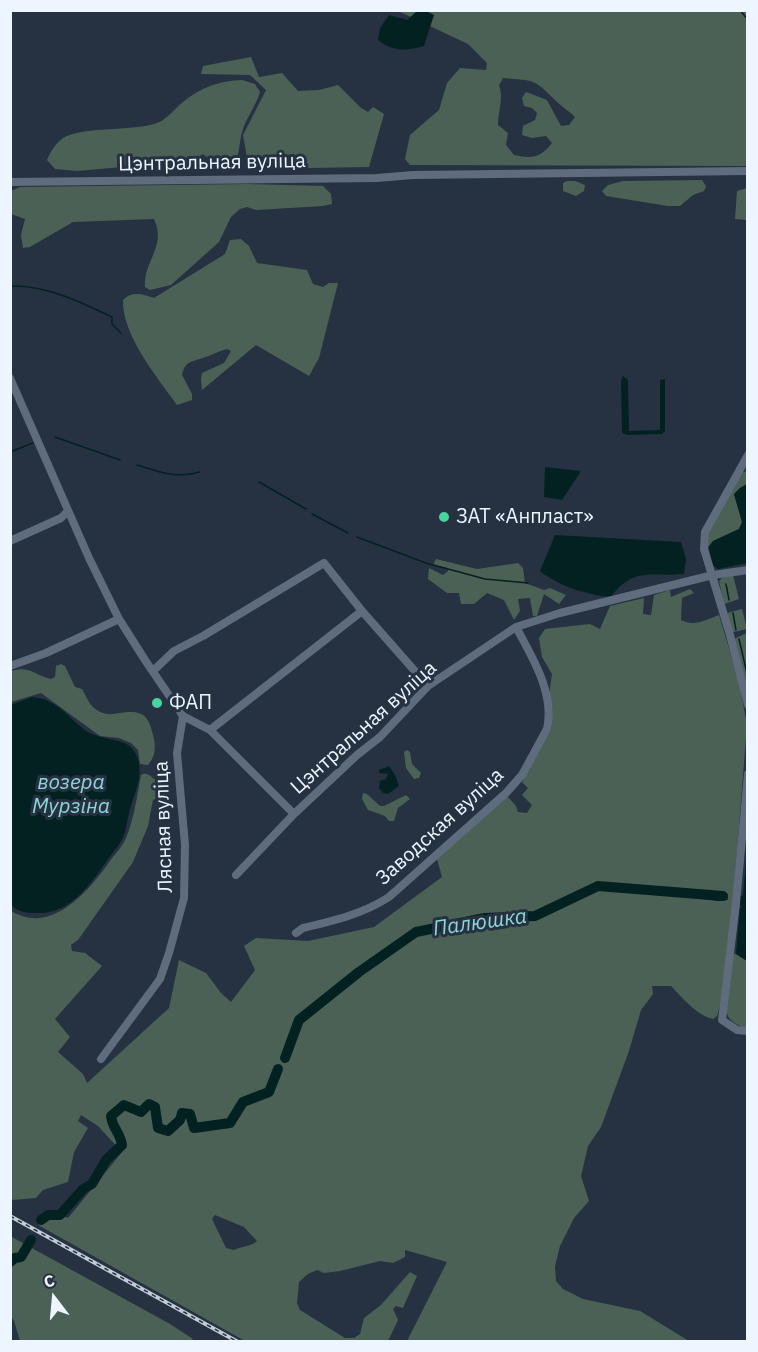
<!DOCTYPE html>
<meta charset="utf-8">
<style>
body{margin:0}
#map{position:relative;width:758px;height:1352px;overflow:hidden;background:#263241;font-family:"IBM Plex Sans",sans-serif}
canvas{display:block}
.frame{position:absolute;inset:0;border:12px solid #edf5ff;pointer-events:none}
.north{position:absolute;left:24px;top:1268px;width:60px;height:60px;-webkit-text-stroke:4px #263241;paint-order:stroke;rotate:344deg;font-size:16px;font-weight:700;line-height:24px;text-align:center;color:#edf5ff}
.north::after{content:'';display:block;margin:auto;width:21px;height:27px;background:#edf5ff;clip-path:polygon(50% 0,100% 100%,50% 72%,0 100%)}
</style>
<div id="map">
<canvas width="758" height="1352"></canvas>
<div class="frame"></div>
<div class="north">С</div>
</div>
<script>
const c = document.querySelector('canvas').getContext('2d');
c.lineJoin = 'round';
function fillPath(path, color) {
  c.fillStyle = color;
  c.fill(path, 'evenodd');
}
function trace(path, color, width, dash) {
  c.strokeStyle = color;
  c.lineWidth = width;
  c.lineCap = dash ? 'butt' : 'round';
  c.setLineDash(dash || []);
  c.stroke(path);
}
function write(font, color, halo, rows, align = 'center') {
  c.font = font + ' "IBM Plex Sans",sans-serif';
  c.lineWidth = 6;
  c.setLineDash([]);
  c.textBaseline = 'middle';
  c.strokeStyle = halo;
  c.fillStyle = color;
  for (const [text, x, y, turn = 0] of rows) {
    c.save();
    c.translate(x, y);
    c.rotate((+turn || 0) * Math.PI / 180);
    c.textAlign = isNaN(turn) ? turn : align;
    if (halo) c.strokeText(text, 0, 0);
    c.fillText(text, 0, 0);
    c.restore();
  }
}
fillPath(new Path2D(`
 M398 11H747V166L410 165 405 159 410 135 439 110 447 83 460 68 486 70 487 63 468 44ZM503 78C536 81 533 78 557 102 562 107 569 111 575 117L569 125 561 126 547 100 526 92 522 98 524 106 532 108 537 113 535 120 523 126 522 135 532 138 546 136 552 143C541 158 531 159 514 155L506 145 508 133 498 125C498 110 504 99 499 85Z
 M251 57 259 77 282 73 298 91 319 90 338 85 361 108 368 112 373 107 384 114 369 167 249 169 243 135 266 90 250 75 201 74 203 66Z
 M242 80 255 84 260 92C256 106 246 118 242 132 237 150 241 184 210 167L209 159 203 154 183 167 162 162 141 167H122L77 171 55 169 47 160C51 151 57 140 67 136 88 127 128 131 154 124 166 121 173 110 183 102 201 87 219 81 242 80Z
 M702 180 706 186 704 191 693 195 680 206H668L606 196 602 191 608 185 623 181Z
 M567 181H575L585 185 584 191 576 196 563 191V183Z
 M248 184 323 186 331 194 332 204 323 206 256 210 247 207 240 209 231 217 219 242 171 285 150 290 145 287C143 262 167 246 154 219L73 222 30 247 23 248 21 235 25 219 11 214V191L20 187Z
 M747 188V220L735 219 737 191Z
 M241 239 249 246 257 263 307 270 313 284 323 287 329 283H338L319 358 309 376 256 345 202 390 201 380 202 373 224 363 231 351 227 349C218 351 211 356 203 358 191 362 185 361 182 375L192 394V400L177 405C157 377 122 335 123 300 132 291 142 294 154 298L225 254 230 240Z
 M747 471V484L740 488 734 494 742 522 739 529 713 541 707 548 708 533 741 473Z
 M436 559 477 569 518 563 523 568 525 583 544 590 550 588 566 595 559 604 544 594 537 616H533L530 598 518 599 520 611 514 620 504 600 487 593 474 604H461L459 593H447L428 579 429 568 443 575 448 571V568L433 565Z
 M733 575 739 599 724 604 719 581 724 576Z
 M690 589 694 593 682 598 681 620C694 627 706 620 719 615L739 682 747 725 733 902 720 1005 717 1016 713 1019C696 1015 683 998 671 986H652L653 994 641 1010 629 1051 601 1127 588 1146 581 1176 589 1201 574 1218 560 1246 555 1266 556 1281 563 1289 583 1299 640 1311 689 1341H407L447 1262 405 1250V1257L393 1263 380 1261 340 1271 324 1273 317 1270 308 1274 299 1282 297 1303 300 1310 345 1338H354L360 1334 364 1318 381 1305 410 1272 417 1276 403 1308 396 1306 393 1309 398 1320 388 1341H245L38 1225C45 1212 57 1214 68 1218L122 1152 98 1126 81 1115 78 1121 88 1128 74 1152 68 1182 43 1190 36 1198 13 1200 11 1198 10 910C50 937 89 891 110 861 115 854 123 846 126 838 134 819 137 796 141 775 146 772 150 775 154 779H164L169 783V789L163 796 153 800 148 826 133 862 78 940 71 945 72 951 85 953 102 966 55 1019 70 1037 58 1052 83 1074 87 1083 169 1008 179 960 206 973 221 993 231 1002 255 970 244 946 256 938 308 941 374 927 442 877 437 859 507 796 516 806 518 812 527 813 532 805 522 795 528 788 522 782 551 730 552 722 549 695 552 674 542 657 539 638 545 629 590 624 600 629 610 606 644 598 643 614 651 615 654 595 670 590 671 597ZM701 890 728 894V900L719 901 700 899ZM215 1215 244 1227 257 1241C250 1247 242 1246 234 1250L226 1248 212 1219Z
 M742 609 747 629 734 632 731 631 727 613Z
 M747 633V686L734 639Z
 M61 664 65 666 75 687 82 689C89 701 90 710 107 714 111 715 116 713 120 713 142 710 148 714 153 735 156 746 156 756 148 765L140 764 138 750 131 743 119 738 100 736 41 693 11 702V671C30 665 34 675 51 679L55 677 56 666Z
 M407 750 410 752 412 764 421 773 419 778 414 779 406 768 404 752Z
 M363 793 367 794 380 806H384L406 795 410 799 398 808 394 821H389L385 816 368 810 362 799Z
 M732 954H736L747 961V1028C738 1026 728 1021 726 1011Z
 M10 1236 170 1324 193 1339 189 1342 20 1341 14 1321 11 1316Z`), '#4c6155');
fillPath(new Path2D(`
 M417 11H426L434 15 424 46C406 51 393 52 378 40L380 28 389 15 407 20Z
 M623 376 628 380 629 431 660 430V380L665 379V431L662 434 628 435 622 433 621 380Z
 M545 467 581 471 562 500 544 497Z
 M747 484V563L718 569 712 565 709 547 713 541 739 529 742 522 734 494 740 488Z
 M555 535 681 542 686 559 684 574C651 577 633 567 611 597 587 595 558 586 540 571Z
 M32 697C55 698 68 717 85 730 99 741 126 737 134 751 147 770 134 794 129 813 127 820 127 828 124 835 121 843 114 851 109 858 91 883 71 915 36 913 26 913 18 912 11 905V705Z
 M389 766 395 775 399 786 388 794 383 793 379 788 380 781 386 779 388 774 379 773V770Z
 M747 850V961L736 954 740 908 742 907 740 905V897L743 895Z
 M710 890 723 894V899L719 901 708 899 705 894Z`), '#042122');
trace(new Path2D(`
 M740 10 748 20
 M10 286C46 285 81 302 112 317V324L121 333
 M55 437 120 460
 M10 452 33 443
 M137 465C160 472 176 479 200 472
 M259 482 306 509
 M312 514 348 533
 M357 537 426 563 485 579 528 583
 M726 584 729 600
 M733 613 736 630
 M739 639 748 678`), '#042122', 1.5);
trace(new Path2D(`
 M285 1058 299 1020 359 972 416 932 485 918 535 916 598 886 723 896
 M41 1220 48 1215H60L83 1189 92 1184 106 1160 122 1145C120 1132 112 1128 111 1116L124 1105 141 1112 149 1104 155 1107 158 1128 168 1131 180 1120 182 1113 190 1114 194 1128 230 1123 243 1102 269 1092 278 1069
 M10 1262 15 1258 21 1257 31 1240`), '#042122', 10);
trace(new Path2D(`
 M10 182 377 178 413 175 748 171
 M10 378 89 558 119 619 145 660 183 716 210 730 294 814 357 755 380 737 428 686 516 627 560 613 713 575 748 570
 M748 455 705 532 704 549 730 635 748 705
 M10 541 61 518 68 511
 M10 666 46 653 119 619
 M153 671 174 651 203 636 324 563 362 611 428 686
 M210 730 362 611
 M748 774 736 903 722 1020 737 1030 748 1031
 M236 875 294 814
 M296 933 303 928C333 921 363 914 389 897L506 793 522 775 547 729C555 693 532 657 516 627
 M101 1059 160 979 169 953 184 898 185 845 177 753 183 716`), '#5f6c7d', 8);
const rail = new Path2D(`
 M10 1216 238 1342`);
trace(rail, '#c2cbd6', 4);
trace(rail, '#263241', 1.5, [4.5]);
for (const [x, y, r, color] of [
 [444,517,6,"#47d49d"],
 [157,703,6,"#47d49d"]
]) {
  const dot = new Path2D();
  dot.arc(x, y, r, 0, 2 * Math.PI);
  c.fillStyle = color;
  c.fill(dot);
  trace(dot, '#263241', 2);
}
write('20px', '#edf5ff', '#263241', [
 ["Цэнтральная вуліца",212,163,-1],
 ["Цэнтральная вуліца",364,728,-42],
 ["Лясная вуліца",164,827,-92],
 ["Заводская вуліца",440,827,-42]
]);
write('20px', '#edf5ff', '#263241', [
 ["ЗАТ «Анпласт»",456,517],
 ["ФАП",169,703]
], 'left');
write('italic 21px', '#8dd7da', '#263241', [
 ["возера",71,783],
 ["Мурзіна",71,807],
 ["Палюшка",480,923,-8]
]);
</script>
